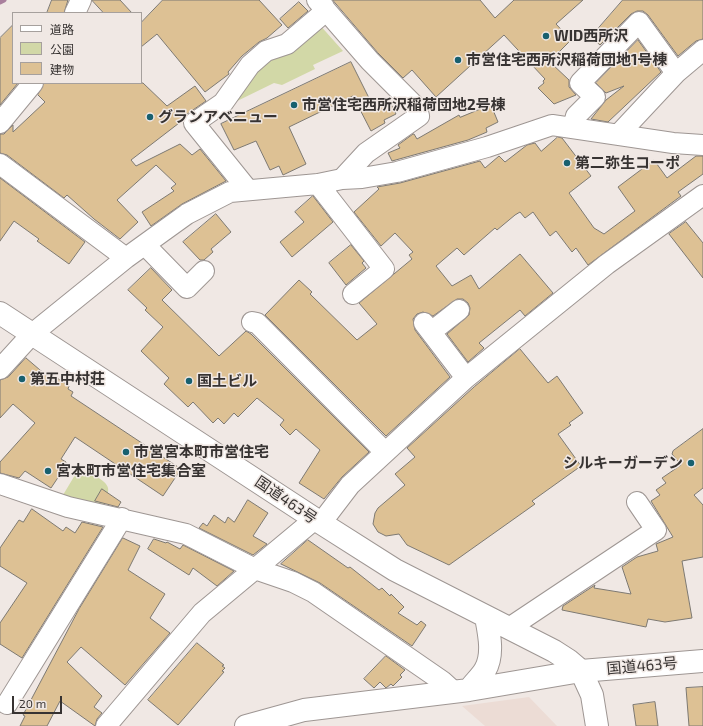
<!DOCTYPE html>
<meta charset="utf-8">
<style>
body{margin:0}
#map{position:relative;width:703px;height:726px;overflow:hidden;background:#f0e8e4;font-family:"Exo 2","Noto Sans JP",sans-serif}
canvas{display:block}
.legend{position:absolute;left:12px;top:12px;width:130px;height:72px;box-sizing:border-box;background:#f0e8e4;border:1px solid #a6a09d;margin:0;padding:5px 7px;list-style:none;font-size:12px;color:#373332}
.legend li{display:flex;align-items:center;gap:8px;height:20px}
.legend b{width:20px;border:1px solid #a6a09d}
.scale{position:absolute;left:12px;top:696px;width:50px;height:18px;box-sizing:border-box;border:2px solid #373332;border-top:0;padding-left:5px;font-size:12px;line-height:14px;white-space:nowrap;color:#373332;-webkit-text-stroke:3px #f0e8e4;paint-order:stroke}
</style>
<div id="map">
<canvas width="703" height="726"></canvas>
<ul class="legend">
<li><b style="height:5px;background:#fff"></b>道路</li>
<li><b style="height:11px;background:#d2d8a7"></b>公園</li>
<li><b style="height:11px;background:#ddc194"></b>建物</li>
</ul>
<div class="scale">20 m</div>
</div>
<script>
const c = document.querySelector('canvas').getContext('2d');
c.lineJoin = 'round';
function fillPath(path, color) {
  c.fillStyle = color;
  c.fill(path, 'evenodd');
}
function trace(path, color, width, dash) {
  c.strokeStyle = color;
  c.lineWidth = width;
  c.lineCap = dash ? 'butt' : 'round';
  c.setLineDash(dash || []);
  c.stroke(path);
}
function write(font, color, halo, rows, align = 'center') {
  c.font = font + ' "Exo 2","Noto Sans JP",sans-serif';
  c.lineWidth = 3;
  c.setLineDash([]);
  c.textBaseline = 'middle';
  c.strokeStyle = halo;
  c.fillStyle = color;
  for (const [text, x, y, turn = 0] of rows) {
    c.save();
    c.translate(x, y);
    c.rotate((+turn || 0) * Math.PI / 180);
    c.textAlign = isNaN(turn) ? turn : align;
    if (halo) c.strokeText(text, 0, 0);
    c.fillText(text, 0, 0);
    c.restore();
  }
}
fillPath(new Path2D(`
 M529 697 557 726H485L462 706Z`), '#ecdcd5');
fillPath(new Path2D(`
 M318 23 343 51 313 65 315 69 282 85 274 83 229 105 253 70Z
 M78 470C85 470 107 480 108 488 109 492 106 499 105 504L99 508 63 495Z`), '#d2d8a7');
trace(new Path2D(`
 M0 2 4 0`), '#a97f9d', 5);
const building = new Path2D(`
 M52 0H68L64 13H47Z
 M92 0H120L132 13H104Z
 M163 0H259L282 25 267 38 259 42 242 56 228 72 229 74 205 92 157 34 141 47V23Z
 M333 0H480L495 18 514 0H583L556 24 571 40 557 54 558 56 551 63 569 80V87L576 95 554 104 538 88 544 83 543 81 545 79 504 35 436 97 412 70 403 78 378 53Z
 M623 0H703V39L696 41 678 56 648 15 643 11H637L631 14 600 45 591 37Z
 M299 2 308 11 288 28 280 19Z
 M13 25V83H18L0 105V38Z
 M638 40 661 72 608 122 591 119 606 100 624 86 606 93 596 83Z
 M351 62 373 106 388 98 396 114 384 120 385 123 371 131 353 96 289 127 306 164 283 175 279 166 270 170 256 141 234 150 221 124Z
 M44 83H143L167 106 195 86 206 101 187 114 183 120 131 160 136 166 180 144 192 155 200 149 226 181 182 204 151 226 142 212 174 191 171 188 176 184 156 165 117 200 138 222 120 239 94 219 67 195 64 198 7 155 0 153V134H4L13 125V132L45 102 38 95Z
 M491 105 498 122 486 128 487 132 468 140 392 161 388 153 400 148 398 145 413 134H414L417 139 459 115 460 117Z
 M558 137 562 138 591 176 569 193 594 228 604 234 635 211 618 187 654 160 667 178 696 156H703V174L678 192 681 196 588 265 576 248 572 252 556 231 550 236 533 212 525 218 520 212 515 215 497 230 495 228 464 255 457 248 436 266 452 286 471 275 479 289 520 254 553 293 525 316 520 310 479 343 484 348 468 362 447 334 469 315 470 308 468 303 463 299H457L433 316 423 312 417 314 413 319 415 330 450 377 386 436 265 315 299 280 312 292 310 294 357 340 377 324 359 303 412 259 409 255 413 252 395 233 381 246 354 212 379 189 377 187 400 183 480 161 485 168 499 156 505 162 527 145 535 143 541 151Z
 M0 178 85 242 69 264 37 241 39 239 14 221 0 241Z
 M313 196 333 222 292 257 280 242 304 222 295 212Z
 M216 214 231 232 211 249 213 252 204 260H200L183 242Z
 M686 222 703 243V278L669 234Z
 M351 245 364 261 362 263 366 268 346 285 329 263Z
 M151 268 172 290 162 300 219 356 246 331 251 334 369 452 342 477 324 499 299 483 320 450 296 429 290 435 280 425 284 420 257 398 238 417 234 413 224 424 218 418 213 423 193 402 188 407 164 384 169 378 141 351 163 327 145 310 147 308 128 290Z
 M520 349 548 383 557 376 583 413 569 423 571 425 558 434 581 466 532 501 535 504 449 565 407 545 399 534 386 536 378 532 373 524 375 513 378 508 405 485 395 474 415 457 407 448 474 387Z
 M26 358 54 382 57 378 69 386 68 389 73 392 71 396 181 469 163 496 75 437 61 459 66 462 65 467 51 488 25 471 19 478 0 473V462L35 423 13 404 0 418V380L8 377Z
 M703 429V488L694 495 703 505V557L682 561 692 618 665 622 648 619 646 627 562 610 563 606 595 585 594 588 631 594 622 567 637 557 658 551 656 544 673 537 651 501 660 495 656 490 666 483 662 478 681 465 672 454 673 451Z
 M102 489 121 502 118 507 95 501Z
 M248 500 268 513 253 536 267 544 253 555 199 528 203 523 207 526 214 515 225 523 228 517 234 522Z
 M32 509 63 531 66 527 75 533 82 522 103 527 22 658 0 644V623L27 583 0 566V548L19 520 23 522Z
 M123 538 140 546 128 570 165 594 150 618 170 633 125 685 81 647 67 662 102 696 94 707 102 713 97 719 95 726 60 701 47 726H20L25 716 23 715 79 609Z
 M154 539 166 543 167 542 180 549 183 545 234 571 217 586 193 568 189 575 148 549Z
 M308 540 348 568 350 567 379 590 382 588 390 596 391 594 404 607 398 613 417 625 421 621 426 625 412 646 320 583 281 564Z
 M197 643 224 665 222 666 225 668 222 671 224 672 178 725 148 700Z
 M386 656 405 670 400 675 402 677 393 686 391 684 386 688 380 682 374 688 364 679Z
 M703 687V726H689L686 688Z
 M655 702 658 726H636L633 705Z`);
fillPath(building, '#ddc194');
trace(building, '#7d7972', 1);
const minor = new Path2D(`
 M317 0 370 61 417 108 419 116 366 153 342 179
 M75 13 81 0
 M0 123 33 83
 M573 128 576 116 595 97 580 83 639 22 676 73
 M618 135 676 73 703 50
 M0 164 126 258
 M318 184 384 269 353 294
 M248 190 194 123 223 103 250 65 266 51 287 44 320 16 324 7
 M145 245 187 288 204 271
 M252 322 257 323 385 452
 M424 323 466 378
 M431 332 459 310
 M0 369 32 334 126 258 187 214 230 192 318 184 342 179 362 178 397 172 487 147 552 125 673 143 703 145
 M0 484 68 507 186 534 255 569 293 582 313 592 442 681 453 691
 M321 523 350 485 466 378 607 264 703 195
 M509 628 656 530 637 502
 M7 704 122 518
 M106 726 202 613 315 519`);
const tertiary = new Path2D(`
 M581 671 592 695 597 726`);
const trunk = new Path2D(`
 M0 313 321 523 395 570 554 651 568 660 581 671
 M469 690C474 683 481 677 485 670 494 655 489 633 486 617
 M246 726 304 710 469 690 581 671 703 661`);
trace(minor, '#9e9693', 22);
trace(tertiary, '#9e9693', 24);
trace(trunk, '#9e9693', 24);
trace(minor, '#fff', 20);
trace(tertiary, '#fff', 22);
trace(trunk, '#fff', 22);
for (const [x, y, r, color] of [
 [546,36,4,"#18606f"],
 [458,60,4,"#18606f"],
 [294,105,4,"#18606f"],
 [150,117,4,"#18606f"],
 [567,163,4,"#18606f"],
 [22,379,4,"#18606f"],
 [189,381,4,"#18606f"],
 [126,452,4,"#18606f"],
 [691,463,4,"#18606f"],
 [48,471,4,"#18606f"]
]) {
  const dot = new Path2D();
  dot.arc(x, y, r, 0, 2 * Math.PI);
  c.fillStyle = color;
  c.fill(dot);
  trace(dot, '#f0e8e4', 1.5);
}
write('bold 15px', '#373332', '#f0e8e4', [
 ["WID西所沢",554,36],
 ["市営住宅西所沢稲荷団地1号棟",466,60],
 ["市営住宅西所沢稲荷団地2号棟",302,105],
 ["グランアベニュー",158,117],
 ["第二弥生コーポ",575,163],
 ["第五中村荘",30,379],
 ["国土ビル",197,381],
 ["市営宮本町市営住宅",134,452],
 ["シルキーガーデン",683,463,"right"],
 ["宮本町市営住宅集合室",56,471]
], 'left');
write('15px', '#373332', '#f0e8e4', [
 ["国道463号",286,500,34],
 ["国道463号",642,666,-5]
]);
</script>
